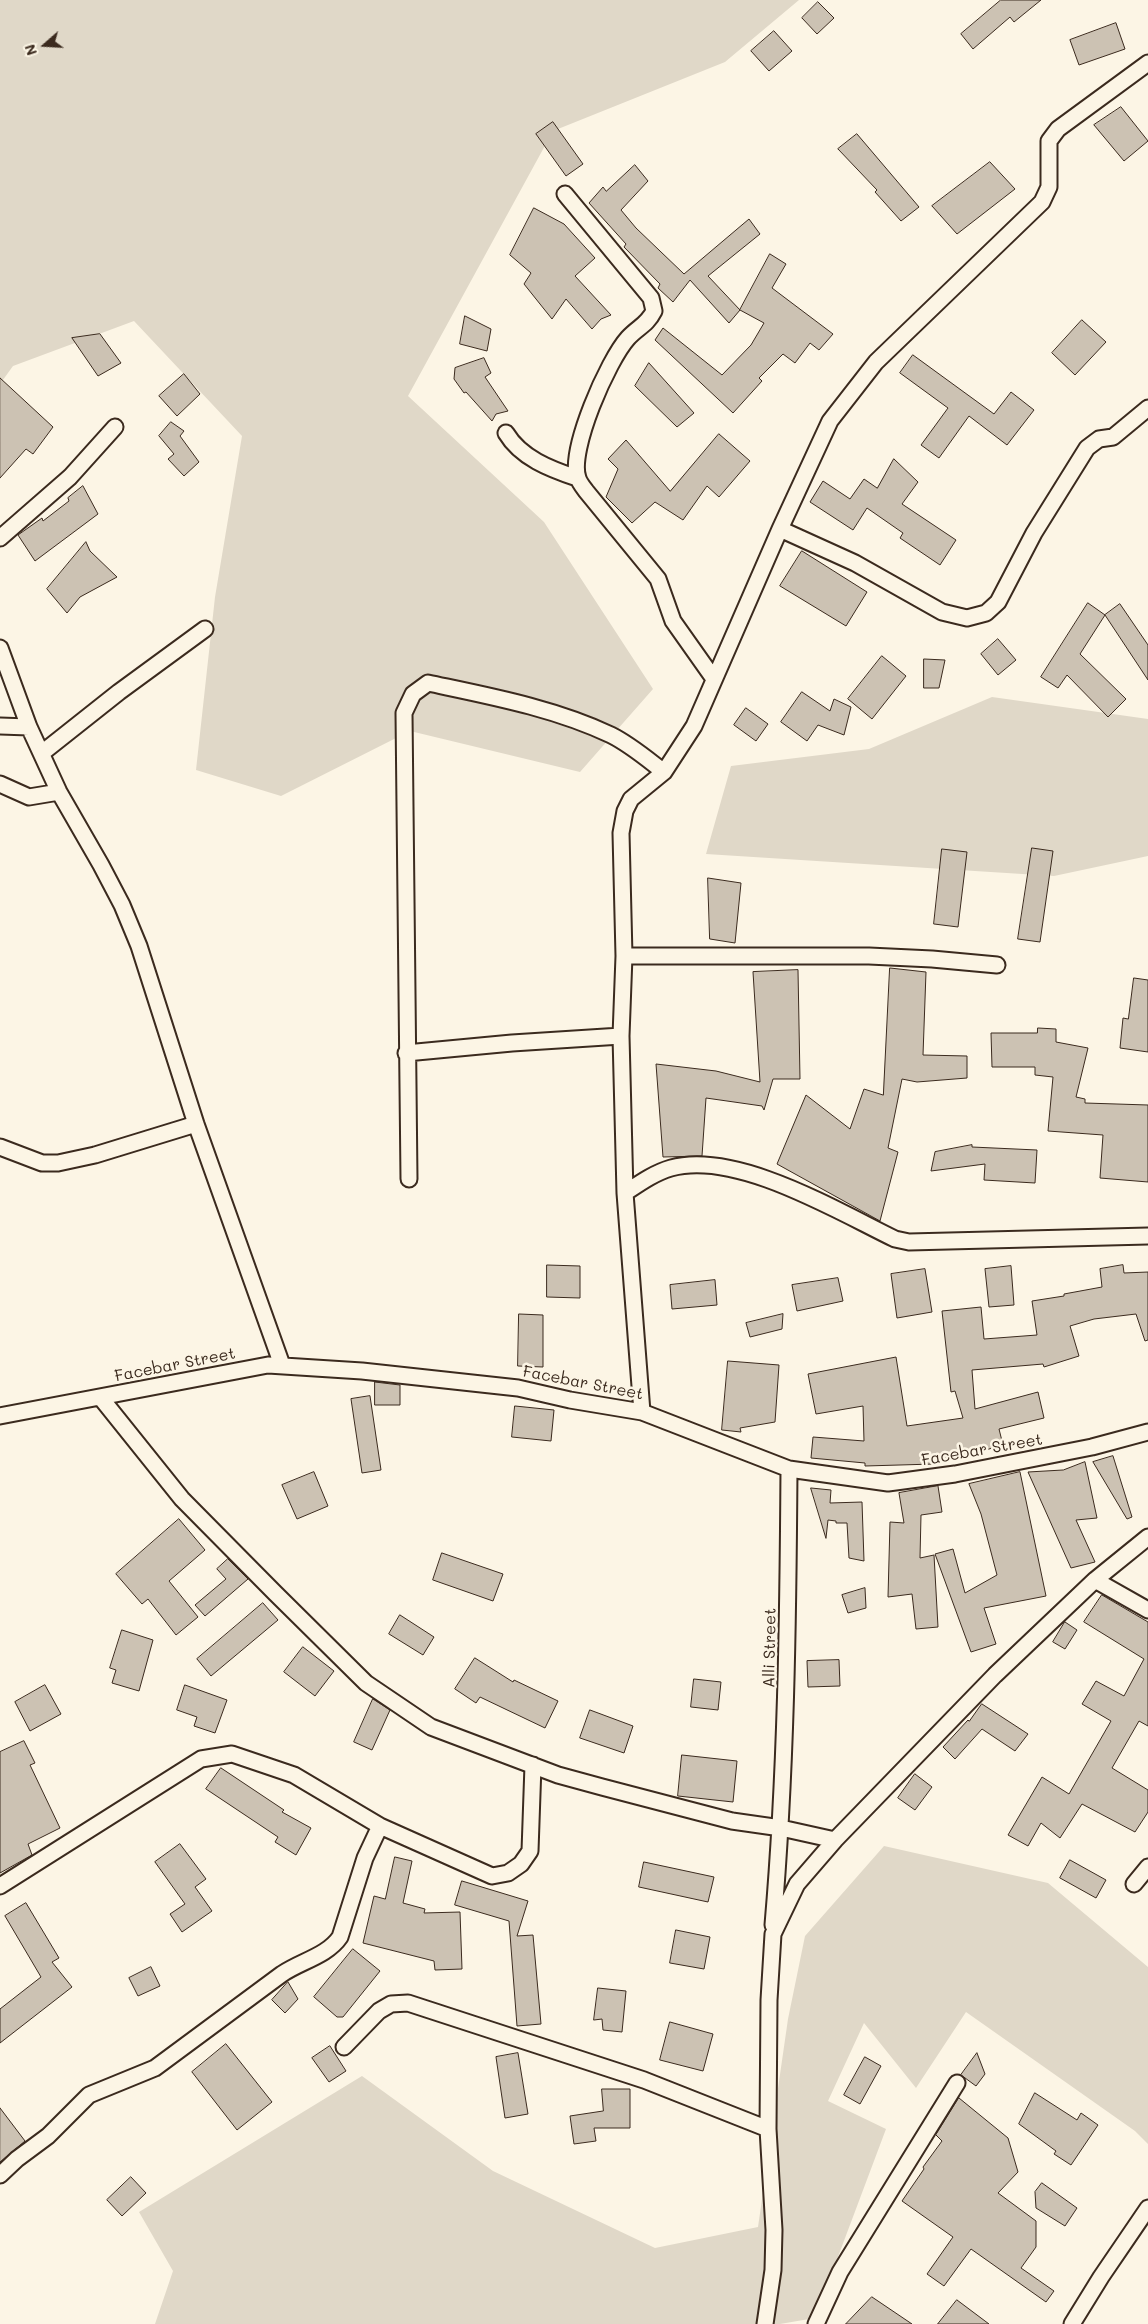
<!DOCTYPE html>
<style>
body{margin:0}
#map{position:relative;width:1148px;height:2324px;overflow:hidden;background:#fcf5e5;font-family:Mali,sans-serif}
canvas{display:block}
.north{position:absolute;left:20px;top:20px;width:50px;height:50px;-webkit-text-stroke:4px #fcf5e5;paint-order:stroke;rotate:251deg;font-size:14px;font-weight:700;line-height:20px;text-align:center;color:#3b2a1e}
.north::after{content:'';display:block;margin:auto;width:18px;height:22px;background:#3b2a1e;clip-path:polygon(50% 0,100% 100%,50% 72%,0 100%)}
</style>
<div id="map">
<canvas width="1148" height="2324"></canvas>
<div class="north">N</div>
</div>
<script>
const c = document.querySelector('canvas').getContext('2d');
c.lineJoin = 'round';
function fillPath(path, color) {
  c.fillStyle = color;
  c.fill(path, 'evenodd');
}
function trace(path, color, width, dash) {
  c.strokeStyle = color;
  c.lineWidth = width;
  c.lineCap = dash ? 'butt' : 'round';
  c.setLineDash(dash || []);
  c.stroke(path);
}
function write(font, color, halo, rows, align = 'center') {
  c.font = font + ' Mali,sans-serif';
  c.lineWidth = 5;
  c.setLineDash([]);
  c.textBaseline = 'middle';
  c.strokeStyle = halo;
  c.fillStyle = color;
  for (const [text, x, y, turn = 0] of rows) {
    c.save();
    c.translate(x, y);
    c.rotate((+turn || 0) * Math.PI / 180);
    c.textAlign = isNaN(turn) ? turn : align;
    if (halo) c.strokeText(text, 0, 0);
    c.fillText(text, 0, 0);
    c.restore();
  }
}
fillPath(new Path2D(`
 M0 0H799L725 62 553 131 408 396 544 522 653 689 580 772 410 731 281 796 196 770 215 597 242 436 134 321 13 366 0 384Z
 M992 697 1148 719V856L1054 876 706 854 731 766 869 749Z
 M884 1846 1048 1883 1148 1967V2144L1135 2131 966 2012 916 2088 864 2023 828 2101 886 2129 815 2318 780 2324H155L173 2271 139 2212 362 2076 493 2171 655 2248 758 2227 788 2019 805 1936Z`), '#e0d8c8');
const building = new Path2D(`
 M1001 0H1041L1014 22 1010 17 973 49 961 34Z
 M818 2 834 18 817 34 802 18Z
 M1116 23 1125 49 1079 65 1070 40Z
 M774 31 792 51 769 71 751 51Z
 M1121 107 1148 141 1124 161 1094 125Z
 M553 122 583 164 566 176 536 134Z
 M857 134 919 207 901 221 875 192 877 190 838 149Z
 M990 162 1015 189 957 234 932 206Z
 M635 165 648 181 621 210 636 228 684 274 749 219 760 234 708 276 740 310 729 323 690 280 673 302 658 288 660 284 624 247 626 244 589 203 603 187 606 191Z
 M534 208 564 224 595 258 575 276 611 315 601 319 592 329 566 299 552 319 524 284 531 273 510 255Z
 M770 254 786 264 772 288 833 334 819 350 810 343 795 363 783 354 759 378 762 381 733 413 655 340 663 328 722 375 751 345 764 323 740 310Z
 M465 316 491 329 487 351 460 344Z
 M1082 320 1106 342 1075 375 1052 353Z
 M100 334 121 363 98 376 72 338Z
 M913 355 994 414 1011 392 1034 410 1007 445 969 416 939 458 921 445 948 408 900 373Z
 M484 358 491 373 485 377 508 411 496 414 492 421 466 392 464 393 454 379 455 368Z
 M649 363 694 413 677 427 635 386Z
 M184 374 200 394 177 416 159 396Z
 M0 378 53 427 33 454 26 449 0 478Z
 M171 422 184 431 180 436 199 462 184 476 168 459 174 454 159 436Z
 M719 434 750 461 719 497 707 486 683 520 655 502 632 523 606 497 618 469 608 459 626 440 670 491Z
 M894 459 918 482 902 504 956 540 940 565 900 538 903 533 867 508 853 530 810 502 823 481 850 499 864 479 877 488Z
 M83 486 98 514 35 561 18 535 42 518 43 521 69 501 68 498Z
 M86 542 90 551 117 577 80 597 67 613 47 589Z
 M802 551 867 592 846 626 780 586Z
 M1088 603 1105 615 1080 654 1126 699 1108 717 1067 675 1058 688 1041 677Z
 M1120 604 1148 645V680L1105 615Z
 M998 639 1016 660 998 675 981 654Z
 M882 656 906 676 872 719 848 699Z
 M924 659 945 660 939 688H924Z
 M802 692 830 711 834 699 851 707 844 735 818 725 807 741 781 722Z
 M746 708 768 724 756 741 734 725Z
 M1032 848 1053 851 1040 942 1018 939Z
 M942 849 967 852 958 927 934 924Z
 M708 878 741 883 735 943 710 939Z
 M890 968 926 972 923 1055 967 1056V1078L917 1082 902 1079 888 1148 898 1152 880 1221 777 1164 806 1095 850 1129 864 1089 883 1095Z
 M798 970 800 1079H773L764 1110 762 1106 706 1098 702 1156 663 1157 656 1064 716 1071 760 1082 753 972Z
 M1134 978 1148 980V1052L1120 1048 1123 1018 1128 1019Z
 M1038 1028 1056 1029V1042L1088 1048 1076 1097 1085 1099V1103L1148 1105V1182L1100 1178 1103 1135 1048 1131 1053 1077 1035 1075V1067H992L991 1033H1037Z
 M972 1145V1147L1037 1150 1035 1183 984 1180 985 1164 931 1171 935 1152Z
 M547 1265 580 1266V1298L547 1297Z
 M1123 1265 1124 1273 1148 1272V1340L1145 1341 1136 1314 1094 1319 1070 1326 1079 1356 1044 1367 1043 1364 972 1370 975 1409 1038 1392 1044 1418 999 1429 1003 1445 954 1459 934 1462V1464L865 1466V1463L811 1458 813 1437 864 1441 863 1406 816 1414 808 1374 896 1357 907 1426 963 1418 955 1391 951 1392 942 1311 981 1307 984 1339 1037 1335 1032 1301 1064 1296V1294L1102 1287 1100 1269Z
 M1011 1266 1014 1305 989 1307 985 1269Z
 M925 1269 932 1312 897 1318 891 1274Z
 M838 1278 843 1301 797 1311 792 1285Z
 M715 1280 717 1305 672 1309 670 1285Z
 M519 1314 543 1315V1367L518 1366Z
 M783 1314 782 1329 750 1337 746 1323Z
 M728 1361 779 1365 775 1422 740 1428 741 1432 722 1430Z
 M375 1382 400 1385V1405H375Z
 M370 1396 381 1470 362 1473 351 1399Z
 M515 1406 554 1410 551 1441 512 1437Z
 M1113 1456 1132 1517 1127 1519 1093 1462Z
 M1085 1462 1097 1518 1076 1520 1095 1562 1071 1568 1028 1472 1063 1470Z
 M314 1472 328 1506 297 1519 282 1485Z
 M1020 1472 1046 1596 984 1608 996 1644 971 1652 935 1554 953 1549 965 1593 997 1575 981 1514 969 1484Z
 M938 1486 942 1512 921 1515 920 1558 934 1555 938 1627 916 1629 912 1594 888 1597 890 1522 904 1523 899 1493Z
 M811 1488 831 1490 830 1503 862 1502 864 1561 849 1558 847 1523H836V1521L828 1520 826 1538Z
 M179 1519 205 1550 169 1581 198 1617 176 1635 148 1599 142 1604 116 1574Z
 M442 1553 503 1574 493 1601 433 1580Z
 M228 1559 248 1579 205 1616 195 1605 226 1579 217 1569Z
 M865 1588 866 1608 848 1613 842 1595Z
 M1102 1595 1148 1622V1726L1139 1721 1112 1768 1148 1790V1812L1135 1832 1082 1804 1060 1838 1041 1823 1028 1846 1008 1835 1042 1777 1069 1794 1111 1721 1082 1704 1096 1681 1124 1696 1144 1659 1084 1622Z
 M263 1603 278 1620 211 1676 197 1659Z
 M400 1615 434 1637 423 1655 389 1634Z
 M1065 1622 1077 1630 1065 1649 1053 1642Z
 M122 1630 153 1640 139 1691 112 1683 116 1670 110 1668Z
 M303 1647 334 1671 315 1696 284 1672Z
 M475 1658 513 1682 514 1680 558 1701 545 1728 480 1697 476 1703 455 1689Z
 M839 1660 840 1686 808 1687 807 1661Z
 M694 1679 721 1682 718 1710 691 1707Z
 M45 1685 61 1714 30 1731 15 1702Z
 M185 1685 227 1700 215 1733 194 1726 197 1717 177 1710Z
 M373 1699 390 1710 372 1750 354 1742Z
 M982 1704 1028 1734 1015 1751 982 1729 955 1759 943 1747 968 1720 969 1721Z
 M590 1710 633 1726 624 1753 580 1738Z
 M24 1741 35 1763 30 1765 60 1828 28 1844 32 1855 0 1873V1752Z
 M682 1755 737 1761 733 1802 678 1796Z
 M221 1768 284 1810 282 1812 311 1828 296 1855 275 1842 278 1837 206 1789Z
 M915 1774 932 1787 915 1810 898 1798Z
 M180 1844 206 1879 195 1887 212 1911 182 1932 170 1914 185 1904 155 1862Z
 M395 1857 412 1861 403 1903 425 1909 424 1913 460 1912 462 1969 435 1970 434 1961 363 1943 374 1896 385 1899Z
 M1070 1860 1106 1880 1096 1898 1060 1878Z
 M644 1862 714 1877 708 1902 639 1887Z
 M462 1881 528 1901 517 1936 533 1935 541 2024 517 2026 509 1921 455 1905Z
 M26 1903 59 1958 52 1962 72 1987 0 2043V2009L41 1977 5 1916Z
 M676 1930 710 1937 704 1969 670 1963Z
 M353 1949 380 1971 343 2017H337L314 1997Z
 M151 1967 160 1986 138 1996 129 1978Z
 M288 1982 298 1999 285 2013 272 2000Z
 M598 1988 626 1991 622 2032 603 2030 602 2019 594 2020Z
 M670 2022 713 2034 703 2071 660 2060Z
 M226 2044 272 2102 237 2130 192 2072Z
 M330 2046 346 2071 329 2082 312 2058Z
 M518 2053 528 2114 505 2118 496 2057Z
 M977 2053 985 2074 976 2086 961 2075Z
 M865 2057 881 2066 860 2104 844 2095Z
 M602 2089H630V2128H594L596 2141 574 2144 570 2116 603 2111Z
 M1035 2093 1077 2120 1081 2113 1098 2125 1071 2165 1054 2154 1056 2151 1019 2124Z
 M959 2098 1008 2138 1018 2172 998 2193 1036 2221V2247L1021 2268 1054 2291 1046 2302 971 2249 944 2286 927 2274 953 2237 902 2201 924 2169 923 2167 942 2141 936 2135Z
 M0 2108 25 2141 0 2162Z
 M131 2177 146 2193 122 2216 107 2200Z
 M1042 2183 1077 2208 1065 2226 1036 2208 1035 2192Z
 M872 2297 912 2324H846Z
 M957 2300 989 2324H938Z`);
fillPath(building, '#ccc2b3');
trace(building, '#3b2a1e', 1);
const minor = new Path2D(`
 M565 194 651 298 654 311C647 325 638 327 628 338 608 360 568 451 578 478 579 482 583 487 586 491L658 579 673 621 714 679
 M506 433C521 458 550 469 577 478
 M780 529 855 563 942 612 967 618 986 613 998 602 1034 533 1087 448 1099 439 1113 437 1148 408
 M0 538 70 477 115 427
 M0 648 29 727 59 792 101 865 122 905 139 946 196 1124 282 1365
 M0 726 29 727
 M42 753 119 692 205 629
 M0 784 29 797 59 792
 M624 956H869L932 959 997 965
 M406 1053 512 1043 621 1036
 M0 1147 42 1163H58L95 1155 196 1124
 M409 1179 404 713 413 694 428 683C489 696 554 708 611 735 631 745 647 759 664 772
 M625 1193C640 1183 654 1173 671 1168 736 1150 837 1211 895 1239L909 1242 1148 1236
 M101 1398 182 1499 275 1593 366 1683 431 1727 558 1775 602 1787 732 1821 781 1828 835 1840
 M642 1412 625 1193 621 1036 624 956 621 833 625 811 631 799 664 772 694 726 780 529 830 421 876 362 1042 202 1049 187V141L1058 129 1148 63
 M0 1416 268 1365 362 1371 518 1388 570 1400 642 1412 789 1469 888 1483 955 1474 1092 1447 1148 1432
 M1095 1580 1148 1610
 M1134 1884 1148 1867
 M0 1886 201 1759 232 1754 294 1775 380 1826 492 1876 508 1873 521 1864 530 1851 533 1765
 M773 1925C786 1773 788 1621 789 1469
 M344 2047 379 2011 391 2004 408 2003 644 2080 768 2129
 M0 2175 17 2159 48 2136 89 2095 155 2068 282 1974C301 1961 327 1956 340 1937L365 1858 380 1826
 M765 2324 773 2270 774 2230 768 2129 769 2000 773 1934 797 1884 835 1840 995 1675 1095 1580 1148 1537
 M816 2324 840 2272 957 2083
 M1072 2324 1101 2277 1148 2208`);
trace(minor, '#3b2a1e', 19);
trace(minor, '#fcf5e5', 15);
write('16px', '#3b2a1e', '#fcf5e5', [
 ["Facebar Street",175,1365,-11],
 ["Facebar Street",583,1383,11],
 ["Facebar Street",982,1450,-10],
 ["Alli Street",770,1648,-89]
]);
</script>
